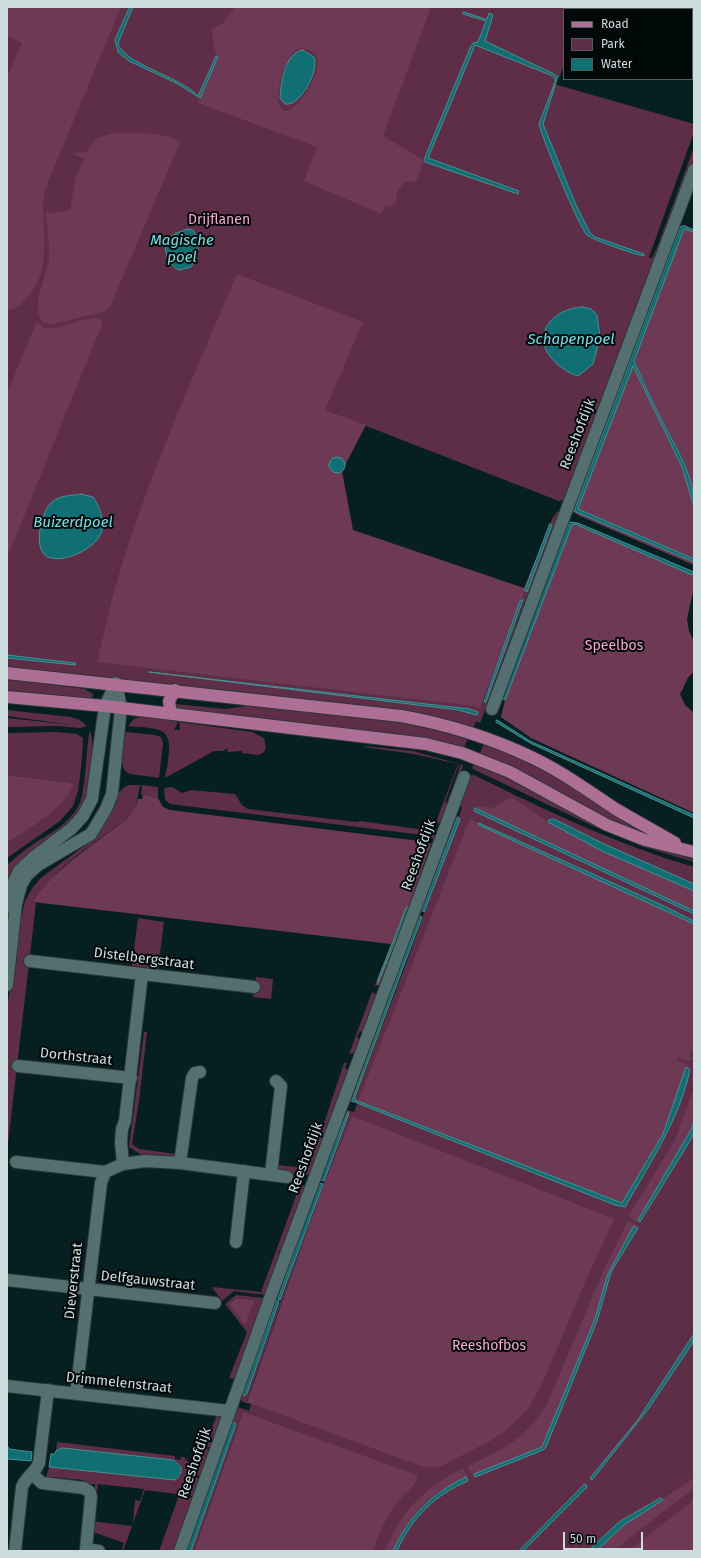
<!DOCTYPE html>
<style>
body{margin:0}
#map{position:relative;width:701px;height:1558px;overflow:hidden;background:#062021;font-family:"Fira Sans",sans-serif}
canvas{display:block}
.frame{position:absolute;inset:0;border:8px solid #cddcdc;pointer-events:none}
.legend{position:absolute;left:563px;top:8px;width:130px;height:72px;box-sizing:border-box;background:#010808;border:1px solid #535d5d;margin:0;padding:5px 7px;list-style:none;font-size:12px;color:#cddcdc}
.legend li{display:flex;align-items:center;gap:8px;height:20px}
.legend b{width:20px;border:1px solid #535d5d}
.scale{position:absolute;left:563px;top:1532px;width:80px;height:18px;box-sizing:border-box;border:2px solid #cddcdc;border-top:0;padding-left:5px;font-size:12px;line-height:14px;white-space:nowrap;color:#cddcdc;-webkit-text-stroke:3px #010808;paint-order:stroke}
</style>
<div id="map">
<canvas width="701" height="1558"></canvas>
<div class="frame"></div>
<ul class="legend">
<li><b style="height:5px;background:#ae6f97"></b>Road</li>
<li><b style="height:11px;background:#5e2e48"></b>Park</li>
<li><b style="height:11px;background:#0f6f72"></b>Water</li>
</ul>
<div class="scale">50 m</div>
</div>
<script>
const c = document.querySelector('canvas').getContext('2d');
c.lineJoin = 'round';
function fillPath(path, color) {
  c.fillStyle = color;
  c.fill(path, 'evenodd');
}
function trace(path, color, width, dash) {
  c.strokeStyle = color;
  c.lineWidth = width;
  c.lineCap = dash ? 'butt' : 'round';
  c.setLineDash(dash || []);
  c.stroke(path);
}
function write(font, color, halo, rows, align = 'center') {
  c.font = font + ' "Fira Sans",sans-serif';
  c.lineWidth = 4;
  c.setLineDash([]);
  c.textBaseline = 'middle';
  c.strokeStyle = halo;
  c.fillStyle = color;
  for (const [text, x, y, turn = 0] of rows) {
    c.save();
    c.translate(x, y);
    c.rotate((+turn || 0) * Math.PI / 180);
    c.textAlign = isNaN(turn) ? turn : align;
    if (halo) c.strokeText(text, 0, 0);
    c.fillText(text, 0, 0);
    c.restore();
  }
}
fillPath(new Path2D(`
 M7 7H588L587 9H564V65L559 78 557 74 552 73 551 75 555 78 554 84 694 124V132L649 257 652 258 658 245 694 147V159L566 499 559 501 325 410 323 404 286 513 479 709 484 700 486 702 523 602 522 600 520 601 525 591 526 592 552 525 550 524 553 517 558 511 560 514 480 723 476 721 473 729 7 668Z
 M7 679 86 689V690L93 694 92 700 7 692Z
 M175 704 226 709 253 705 401 720 468 738 464 748 454 744 453 746 176 710Z
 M7 710 71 717 80 720 87 726 80 728 57 726 7 727V718L73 725 7 716Z
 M146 715 178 722 174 730H180L179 722 252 732 264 738 266 748 263 753 258 755 242 753V751L227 752 228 749H225L224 751H214L165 778C167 765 176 735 159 730 150 727 138 727 128 726L134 719Z
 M90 731C96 743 89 789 84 802 82 808 78 813 74 818L7 883V865C14 859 21 853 29 847 48 834 69 826 80 803 86 789 87 734 90 731Z
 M56 732 77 734 83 738 82 759 78 791 73 806 60 821 7 858V843L48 815 74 783 7 775V733Z
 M126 732 155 735 161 737 163 744 159 778C151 776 140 776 131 774 116 771 123 743 126 732Z
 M484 743 533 762 650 833 648 837 621 827 494 760 495 759 480 753Z
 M364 746 413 751 459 764 445 802 447 803 461 764 463 765 442 825 436 822 458 764 414 754 364 747 363 752Z
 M475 762 666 851 694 860V862L641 846 595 827 475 770 472 768Z
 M474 775C547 811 616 844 694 867V1551H200L243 1412 194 1551H191L236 1425 233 1422 187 1551H183L234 1408 238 1407 249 1411 251 1404 243 1402 238 1395 346 1110 354 1112 358 1101 355 1100V1096L406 964 458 818 457 817 352 1097 353 1103 350 1102 348 1098 454 817H459L462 807 458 806 469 776ZM346 1115 348 1116 247 1393 244 1396 243 1394 298 1239ZM352 1116 252 1403H251L247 1401 324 1183Z
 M129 785H140L136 806 127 819C97 841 51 870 33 902L36 903 7 1152V1012L14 949 25 901 33 887 41 878C62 861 90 846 105 823 114 811 114 790 129 785Z
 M142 785 158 787V798L141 795Z
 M172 787 182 793 191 790 235 794 242 805 248 809 356 822 360 821 432 831 436 832 434 836 438 837 434 839 423 835 170 804 165 800 164 788Z
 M138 918 164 922 158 969 132 966Z
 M256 977 273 979 271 999 253 997Z
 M372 992 378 995 364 1032 360 1031 357 1037 361 1041 357 1052 349 1054Z
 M144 1032H147L139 1101 132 1144 139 1149 176 1154 175 1157 140 1154 129 1147Z
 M344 1063H347L345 1068 350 1071 330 1124 324 1123 329 1125 310 1175 276 1172 277 1165 306 1168 322 1126 321 1122 324 1123Z
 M300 1185 306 1186 282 1252 277 1251 281 1254 266 1295 234 1291 222 1301 212 1287 261 1292Z
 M236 1295 265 1298 235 1379 229 1378 247 1332 225 1304ZM237 1298 255 1300 245 1324 229 1304Z
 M218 1412 222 1416 211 1448 205 1446Z
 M57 1442 175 1456V1459L180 1460 181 1457H184L191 1465 200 1461 204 1447 210 1450 201 1478 191 1469 189 1478 191 1486H193L196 1476 200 1480 194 1496 145 1490 133 1523 135 1500 140 1501 144 1489 98 1484 94 1519 95 1484H83V1480L53 1477V1481L46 1478 49 1467 175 1480 181 1475 63 1448 56 1451Z
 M175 1496 193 1498 175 1551H159L178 1498Z
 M91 1521 132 1526 123 1551H121L124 1543 93 1532Z`), '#5e2e48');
fillPath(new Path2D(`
 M7 7H121L45 189C38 228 56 263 28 297 22 303 17 310 8 310L7 77 22 43 7 36Z
 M235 7H431L383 136 424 160 416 182 413 181 404 182 397 192 396 202 392 205 385 206 381 214 304 181 317 147 198 103 218 58 216 56 211 29 223 23ZM297 49C302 48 305 49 309 50 331 58 306 97 295 106 267 128 279 62 297 49Z
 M114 133C137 135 159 130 180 142L110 307 104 312 52 324 44 323C28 312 48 273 49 258 50 243 47 229 46 214L70 210 76 176 84 159 71 153 86 152 97 138Z
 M685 225 694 230 684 226 680 227 574 511 694 562V565L580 516 570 510 677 227Z
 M684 228 694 232V496L684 462 659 415 634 361Z
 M237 274 363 322 325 410 366 425 342 471 353 530 524 588 553 517 480 709 474 706 97 662C105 631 111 599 121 568 152 467 196 371 237 274Z
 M98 318 102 321V325C69 402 40 480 7 557V393L37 321 42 327C59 332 80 317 98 318Z
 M633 366 682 467 694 506V559L578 509Z
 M575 524 694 575 693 592 687 619 689 631 694 642V672C685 678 686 685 680 694L685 705 694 713V813L531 738 501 717 505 700 572 525Z
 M7 775 74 783C66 808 28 829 7 843Z
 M143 795 158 798 163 807 170 810 427 842 431 844 381 986 375 985 391 944 33 902C46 875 102 838 127 819L136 806 138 799H142Z
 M512 797 548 822 592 846 694 891V911L475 808 478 806 493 808Z
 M470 819 479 823V825L694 924V1044L689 1058H693L689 1061 677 1057V1060L687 1064 690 1069 686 1067 663 1134 622 1203 358 1101Z
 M694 1088V1121L691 1130 639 1220 640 1223 632 1219 628 1214H630L675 1140Z
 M352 1116 612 1218 613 1217 614 1220 588 1275 543 1382 528 1409 508 1429 490 1441 441 1466 433 1468 421 1466 247 1402 324 1183Z
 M628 1221 638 1227 635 1226 607 1276 595 1319 542 1447 474 1474V1476L467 1467C503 1449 525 1440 547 1404L602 1274Z
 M237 1298 255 1300 245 1325 229 1304Z
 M243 1412 417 1475C419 1483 406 1492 401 1498 388 1513 379 1532 373 1551H194Z
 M463 1468 468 1479C465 1479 461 1481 457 1482 427 1494 405 1522 393 1551H385C403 1508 423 1490 463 1468Z
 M694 1478V1488L613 1551H596L624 1525Z
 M694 1500V1551H628L637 1544Z`), '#6d3954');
const water = new Path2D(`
 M130 7H133L118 43C123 64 180 76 198 96L216 56 218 57 200 98 178 84 129 61 118 52 115 40Z
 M464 12 485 19H487L489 13 493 15 485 41 558 76 543 124 576 205 590 233 595 237 644 254V256C637 255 592 240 587 235 579 227 542 138 539 124L555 82V78L553 76 475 45 428 158 519 191 518 194 425 162V157L471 46 473 43 478 42 486 21 463 14Z
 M303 50 314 57C320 70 300 107 285 104L280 98C281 83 285 52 303 50Z
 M684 226 694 230V232L684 229 634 361C642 379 650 397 659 415 673 444 694 472 694 506L682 467 633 366 578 509 694 559V562L574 511 680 227Z
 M188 229 193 230C201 244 199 254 191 267L179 270C168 266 160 246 170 237 175 233 182 231 188 229Z
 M582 307 591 309 597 315 600 338 593 364 578 376C570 374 563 369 557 364 528 338 550 309 582 307Z
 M329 465a8 8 0 1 1 16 0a8 8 0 1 1-16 0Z
 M81 494 93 497C99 506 105 520 102 531 97 548 64 564 48 557 32 550 41 511 52 502 60 495 71 496 81 494Z
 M570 522 578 523 694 572 692 575 575 524 572 525 505 700 502 699Z
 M550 524 552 525 527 592 525 591Z
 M523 600 486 702H484L520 601Z
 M7 655 75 663 76 665 7 658Z
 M149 672 470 709 478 712 477 715 458 710Z
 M497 720 530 741 694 815V818L530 743 496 722Z
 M475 808 694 911V914L474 811Z
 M458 817 460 819 424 912 422 911Z
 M554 819 602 843 694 884V891L602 851 548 822 549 820Z
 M479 823 664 906 694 921V924L479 825Z
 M407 907H409L378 983V980Z
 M420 916 422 917 355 1096V1100L622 1203 663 1134 686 1067 690 1070C679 1120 650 1163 625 1207L615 1205 352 1101Z
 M348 1112V1116L324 1181 320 1180Z
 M694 1121V1131L691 1139 640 1222 638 1220 691 1130Z
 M319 1183 323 1184 280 1300H278Z
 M634 1226 638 1228 611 1272 597 1321 546 1447 543 1450 475 1477 474 1474 542 1447 595 1319 607 1276Z
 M277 1301 279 1302 247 1393 244 1396 243 1395Z
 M694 1334 692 1344 649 1408 592 1480 590 1478 637 1421Z
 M233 1422 236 1424 191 1551H187Z
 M7 1445 9 1449 32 1452 31 1461 8 1459 7 1462Z
 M63 1448 173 1460C183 1466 184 1472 175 1480L49 1467 51 1454H55L56 1451Z
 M466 1477 468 1481C436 1494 411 1518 397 1551H393C408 1517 432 1493 466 1477Z
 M585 1484 587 1486 586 1488 523 1551H519Z
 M661 1498 663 1500 624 1525 596 1551H588L619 1522Z`);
fillPath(water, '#0f6f72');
trace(water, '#489092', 1);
const minor = new Path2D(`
 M492 709 694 170
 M7 907 10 890 19 871 34 857 71 829 83 816 92 799 105 706 116 683
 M30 961 254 987
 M7 985 16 904 21 885 27 875 38 865 91 834 106 809 112 794 121 708 116 683
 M18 1066 131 1078
 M16 1162 105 1172 123 1164 145 1161 180 1163 287 1177
 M180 1163 192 1078 195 1073 200 1072
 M123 1164 121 1142 122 1129 125 1121 142 974
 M271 1174 281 1086 276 1081
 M236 1242 244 1171
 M7 1280 215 1303
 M7 1386 229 1411
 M76 1394 101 1183 105 1172
 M32 1474 42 1483 84 1488 90 1492 91 1497 86 1549 99 1551
 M15 1551 22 1487C25 1478 35 1473 39 1463L48 1390
 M180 1551 270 1298 464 777`);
const major = new Path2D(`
 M7 673 401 716C446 724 489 737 531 757 561 771 587 790 614 808 634 820 655 831 675 843
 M7 697 105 706 426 744 462 753 510 772 607 825 645 840 694 852
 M171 714 169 701 175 690`);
trace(minor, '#2d3738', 14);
trace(major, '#2d3738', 14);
trace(minor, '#546f70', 12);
trace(major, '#ae6f97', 12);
write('14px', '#fba8d1', '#010808', [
 ["Drijflanen",219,220],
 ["Speelbos",614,646],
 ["Reeshofbos",489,1346]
]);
write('14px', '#cddcdc', '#010808', [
 ["Reeshofdijk",578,434,-69],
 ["Reeshofdijk",419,855,-70],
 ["Distelbergstraat",144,959,7],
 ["Dorthstraat",76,1057,6],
 ["Reeshofdijk",306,1158,-70],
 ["Dieverstraat",74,1281,-84],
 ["Delfgauwstraat",148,1281,6],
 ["Drimmelenstraat",119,1383,6],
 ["Reeshofdijk",195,1463,-71]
]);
write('italic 15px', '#67e2e7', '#010808', [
 ["Magische",182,241],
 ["poel",182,258],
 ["Schapenpoel",571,340],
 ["Buizerdpoel",73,523]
]);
</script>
